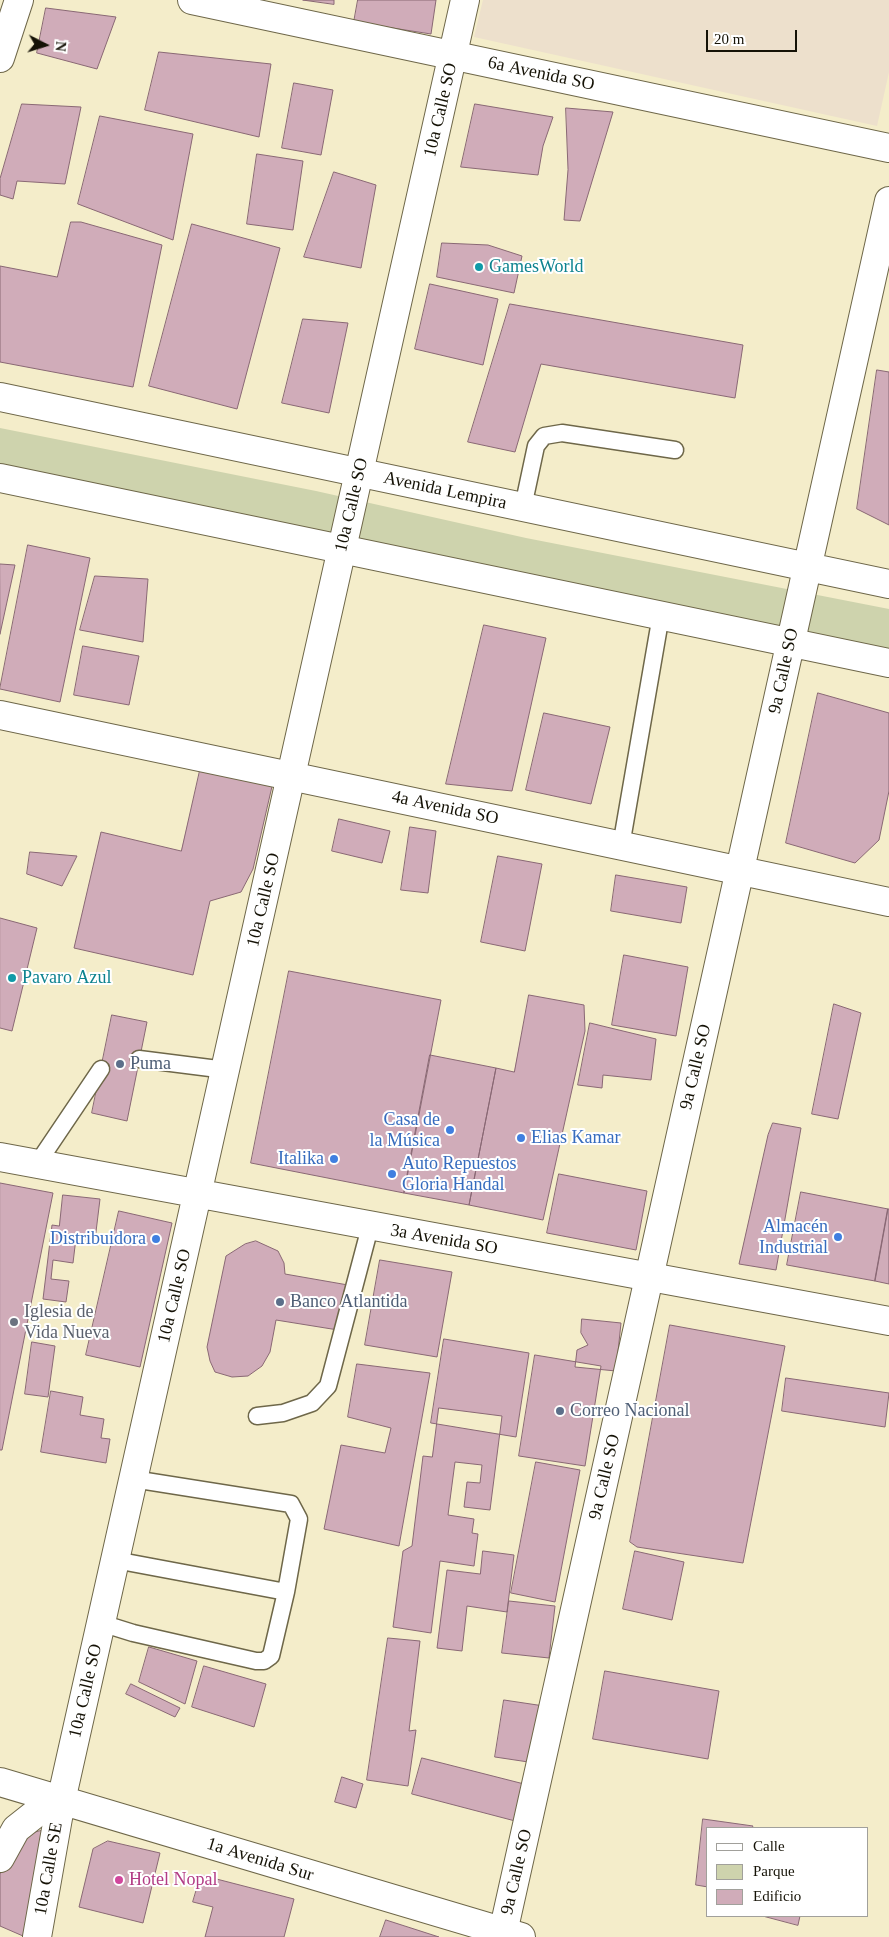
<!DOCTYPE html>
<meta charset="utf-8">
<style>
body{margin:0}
#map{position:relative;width:889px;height:1937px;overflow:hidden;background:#f4edca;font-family:"Times New Roman",serif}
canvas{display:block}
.legend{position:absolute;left:706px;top:1827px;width:162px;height:90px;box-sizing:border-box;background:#fff;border:1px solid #a1a09b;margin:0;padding:6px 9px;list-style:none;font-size:15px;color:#151206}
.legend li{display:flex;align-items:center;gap:10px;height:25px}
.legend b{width:25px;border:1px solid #a1a09b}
.north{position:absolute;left:20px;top:20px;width:50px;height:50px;-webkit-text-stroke:4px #fff;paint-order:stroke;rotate:95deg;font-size:14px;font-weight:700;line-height:20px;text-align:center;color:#151206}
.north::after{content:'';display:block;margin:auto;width:18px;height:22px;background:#151206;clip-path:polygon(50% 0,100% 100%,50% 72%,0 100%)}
.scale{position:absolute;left:706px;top:30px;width:91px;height:22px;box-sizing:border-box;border:2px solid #151206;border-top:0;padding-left:6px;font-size:15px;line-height:18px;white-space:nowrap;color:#151206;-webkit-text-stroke:4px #fff;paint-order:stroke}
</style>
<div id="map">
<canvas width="889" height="1937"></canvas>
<ul class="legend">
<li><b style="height:6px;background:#fff"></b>Calle</li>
<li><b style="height:14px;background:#ced3ad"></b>Parque</li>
<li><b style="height:14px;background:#d0acb9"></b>Edificio</li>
</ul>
<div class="north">N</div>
<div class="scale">20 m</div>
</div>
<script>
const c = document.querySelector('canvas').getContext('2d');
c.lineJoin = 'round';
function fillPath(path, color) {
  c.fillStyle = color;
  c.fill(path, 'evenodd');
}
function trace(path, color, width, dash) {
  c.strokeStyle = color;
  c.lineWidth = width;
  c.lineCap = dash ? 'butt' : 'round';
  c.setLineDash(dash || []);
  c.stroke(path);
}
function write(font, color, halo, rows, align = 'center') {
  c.font = font + ' "Times New Roman",serif';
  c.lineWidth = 4;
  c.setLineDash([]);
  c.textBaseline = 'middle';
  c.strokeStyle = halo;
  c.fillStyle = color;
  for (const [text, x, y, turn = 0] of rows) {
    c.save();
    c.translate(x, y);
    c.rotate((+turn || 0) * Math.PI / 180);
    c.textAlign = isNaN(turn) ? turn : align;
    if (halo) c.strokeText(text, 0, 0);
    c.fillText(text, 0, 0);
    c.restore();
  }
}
fillPath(new Path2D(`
 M483 0H889V72L877 126 474 37Z`), '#ede0cc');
fillPath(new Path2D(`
 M0 428 316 491 526 538 889 609V664L0 474Z`), '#ced3ad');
const building = new Path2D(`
 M303 0H334V4Z
 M358 0H436L431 34 354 22Z
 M46 8 116 17 97 69 37 53Z
 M159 52 271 64 259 137 145 110Z
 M294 83 333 90 321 155 282 148Z
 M22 104 81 107 65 184 17 181 13 199 0 195V179Z
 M475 104 553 117 543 146 538 175 461 167Z
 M566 108 613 112 580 221 564 220 568 170Z
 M100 116 193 134 173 240 78 204Z
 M257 154 303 161 293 230 247 224Z
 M334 172 376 185 361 268 304 257Z
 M71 222H81L162 245 133 387 0 362V266L57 277Z
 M192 224 280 248 237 409 149 386Z
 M442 243 488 245 522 256 514 293 437 277Z
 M430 284 498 299 483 365 415 349Z
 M510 304 743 345 735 398 541 364 515 452 468 442Z
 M303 319 348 323 329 413 282 403Z
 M877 370 889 372V525L857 509Z
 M28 545 90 558 60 702 0 689Z
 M0 564 15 565 0 634Z
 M95 576 148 579 143 642 80 630Z
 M484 625 546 638 512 791 446 784Z
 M83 646 139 656 129 705 74 695Z
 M818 693 889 713V791L879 840 855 863 786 843Z
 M544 713 610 727 591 804 526 790Z
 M201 766 273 782 253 869 241 892 210 901 193 975 74 948 101 832 181 851Z
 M339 819 390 831 382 863 332 851Z
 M410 827 436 831 428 893 401 890Z
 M30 852 77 856 62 886 27 874Z
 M498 856 542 864 525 951 481 942Z
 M616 875 687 887 681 923 611 911Z
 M0 918 37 928 12 1031 0 1028Z
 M624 955 688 967 676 1036 612 1025Z
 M289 971 441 1000 404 1193 251 1163Z
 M529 995 584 1005 585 1031 543 1220 469 1205 496 1068 514 1072Z
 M834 1004 861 1013 838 1119 812 1114Z
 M112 1015 147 1022 127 1121 92 1113Z
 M590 1023 656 1039 651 1080 603 1075 602 1088 578 1085Z
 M430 1055 496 1068 469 1205 404 1193Z
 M773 1123 801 1128 776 1270 739 1264 768 1135Z
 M559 1174 647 1191 636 1250 547 1233Z
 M0 1183 53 1193 2 1450H0Z
 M801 1192 888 1209 875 1281 787 1265Z
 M63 1195 100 1199 95 1240 76 1238 73 1263 53 1260 51 1279 69 1281 66 1302 43 1299 52 1225 59 1226Z
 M888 1209H889V1284L875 1281Z
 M119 1211 172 1223 140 1367 86 1355Z
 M256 1241 278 1251 284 1263 285 1274 348 1285 338 1330 276 1320 270 1352 262 1366 248 1376 232 1377 215 1372 210 1361 207 1347 226 1256 245 1244Z
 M380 1260 452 1272 437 1357 365 1345Z
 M582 1319 621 1323 616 1371 575 1367 577 1350 588 1345 581 1333Z
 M670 1325 785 1346 743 1563 637 1547 630 1542Z
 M444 1339 529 1353 516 1437 431 1423Z
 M32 1342 55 1346 48 1397 25 1394Z
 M535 1355 601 1366 585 1466 519 1456Z
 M357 1364 430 1373 399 1546 324 1529 341 1445 385 1453 391 1428 348 1417Z
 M786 1378 889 1393 885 1427 782 1411Z
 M51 1391 83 1397 80 1415 104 1419 101 1438 110 1439 106 1463 41 1452Z
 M439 1408 502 1416 490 1510 464 1507 467 1482 480 1483 482 1465 455 1462 448 1515 474 1519 472 1533 478 1534 474 1566 440 1561 431 1633 393 1627 403 1551 412 1546 423 1456 432 1457Z
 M536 1462 580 1470 555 1602 511 1593Z
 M483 1551 514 1555 507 1612 467 1606 462 1651 437 1648 447 1570 480 1574Z
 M635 1551 684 1562 672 1620 623 1609Z
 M509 1601 555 1606 549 1658 502 1653Z
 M388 1638 420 1641 409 1731 416 1730 408 1786 367 1780Z
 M149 1647 197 1661 185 1704 139 1682Z
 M204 1666 266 1684 254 1727 192 1707Z
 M605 1671 719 1691 708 1759 593 1739Z
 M131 1684 180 1708 175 1717 126 1694Z
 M504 1700 544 1706 535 1763 495 1757Z
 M422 1758 528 1785 519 1822 412 1794Z
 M342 1777 363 1784 356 1808 335 1802Z
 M703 1819 753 1826 752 1828H708V1887L696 1885Z
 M45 1830 23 1936 0 1926V1874L23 1835Z
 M108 1841 160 1853 143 1923 79 1907 93 1849Z
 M201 1875 294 1899 284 1937H205L213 1907 193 1902Z
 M763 1916H800L798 1925Z
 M386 1920 439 1937H380Z`);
fillPath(building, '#d0acb9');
trace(building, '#896874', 1);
const service = new Path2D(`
 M523 507 536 446 544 436 562 433 675 450
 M621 846 661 615
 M139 1059 226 1070
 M37 1164 101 1069
 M257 1416 283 1413 312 1403 328 1386 370 1227
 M115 1560 286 1592
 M101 1623 133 1633 256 1661H264L271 1656 286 1592 299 1519 291 1504 133 1479`);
const minor = new Path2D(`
 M192 0 889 148
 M0 397 889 584
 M0 478 889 663
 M0 715 889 902
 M0 1858 16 1829 35 1814 61 1801
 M502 1937 889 201`);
const tertiary = new Path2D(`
 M0 58 19 0
 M0 1157C296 1214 593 1265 889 1321
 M0 1782 521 1937
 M37 1937 61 1801 465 0`);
trace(service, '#6e6749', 19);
trace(minor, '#6e6749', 30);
trace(tertiary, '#6e6749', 30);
trace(service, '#fff', 16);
trace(minor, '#fff', 28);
trace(tertiary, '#fff', 28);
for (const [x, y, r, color] of [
 [479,267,5,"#0f9aa8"],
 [12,978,5,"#0f9aa8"],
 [120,1064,5,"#5c6f8a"],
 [450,1130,5,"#3f7fe0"],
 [521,1138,5,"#3f7fe0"],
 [334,1159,5,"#3f7fe0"],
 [392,1174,5,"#3f7fe0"],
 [838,1237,5,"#3f7fe0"],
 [156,1239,5,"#3f7fe0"],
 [280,1302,5,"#5c6f8a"],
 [14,1322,5,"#6b7280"],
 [560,1411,5,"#5c6f8a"],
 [119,1880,5,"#d1479c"]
]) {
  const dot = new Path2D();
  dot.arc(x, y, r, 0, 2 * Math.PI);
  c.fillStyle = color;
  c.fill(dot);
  trace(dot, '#fff', 2);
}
write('18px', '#151206', '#fff', [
 ["6a Avenida SO",541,74,12],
 ["10a Calle SO",441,110,-77],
 ["Avenida Lempira",445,491,12],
 ["10a Calle SO",352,505,-77],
 ["9a Calle SO",784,671,-78],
 ["4a Avenida SO",445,808,12],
 ["10a Calle SO",264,900,-77],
 ["9a Calle SO",696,1067,-77],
 ["3a Avenida SO",444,1240,10],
 ["10a Calle SO",175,1296,-77],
 ["9a Calle SO",605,1477,-77],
 ["10a Calle SO",86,1691,-77],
 ["1a Avenida Sur",260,1860,17],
 ["10a Calle SE",49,1869,-80],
 ["9a Calle SO",517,1872,-77]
]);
write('18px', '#0d838f', '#fff', [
 ["GamesWorld",489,267],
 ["Pavaro Azul",22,978]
], 'left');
write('18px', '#4e5e75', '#fff', [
 ["Puma",130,1064],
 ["Banco Atlantida",290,1302],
 ["Correo Nacional",570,1411]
], 'left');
write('18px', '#366cbe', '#fff', [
 ["Casa de",440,1120],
 ["la Música",440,1141],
 ["Elias Kamar",531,1138,"left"],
 ["Italika",324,1159],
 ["Auto Repuestos",402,1164,"left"],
 ["Gloria Handal",402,1185,"left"],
 ["Almacén",828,1227],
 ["Industrial",828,1248],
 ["Distribuidora",146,1239]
], 'right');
write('18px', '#5b616d', '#fff', [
 ["Iglesia de",24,1312],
 ["Vida Nueva",24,1333]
], 'left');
write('18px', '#b23c85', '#fff', [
 ["Hotel Nopal",129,1880]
], 'left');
</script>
